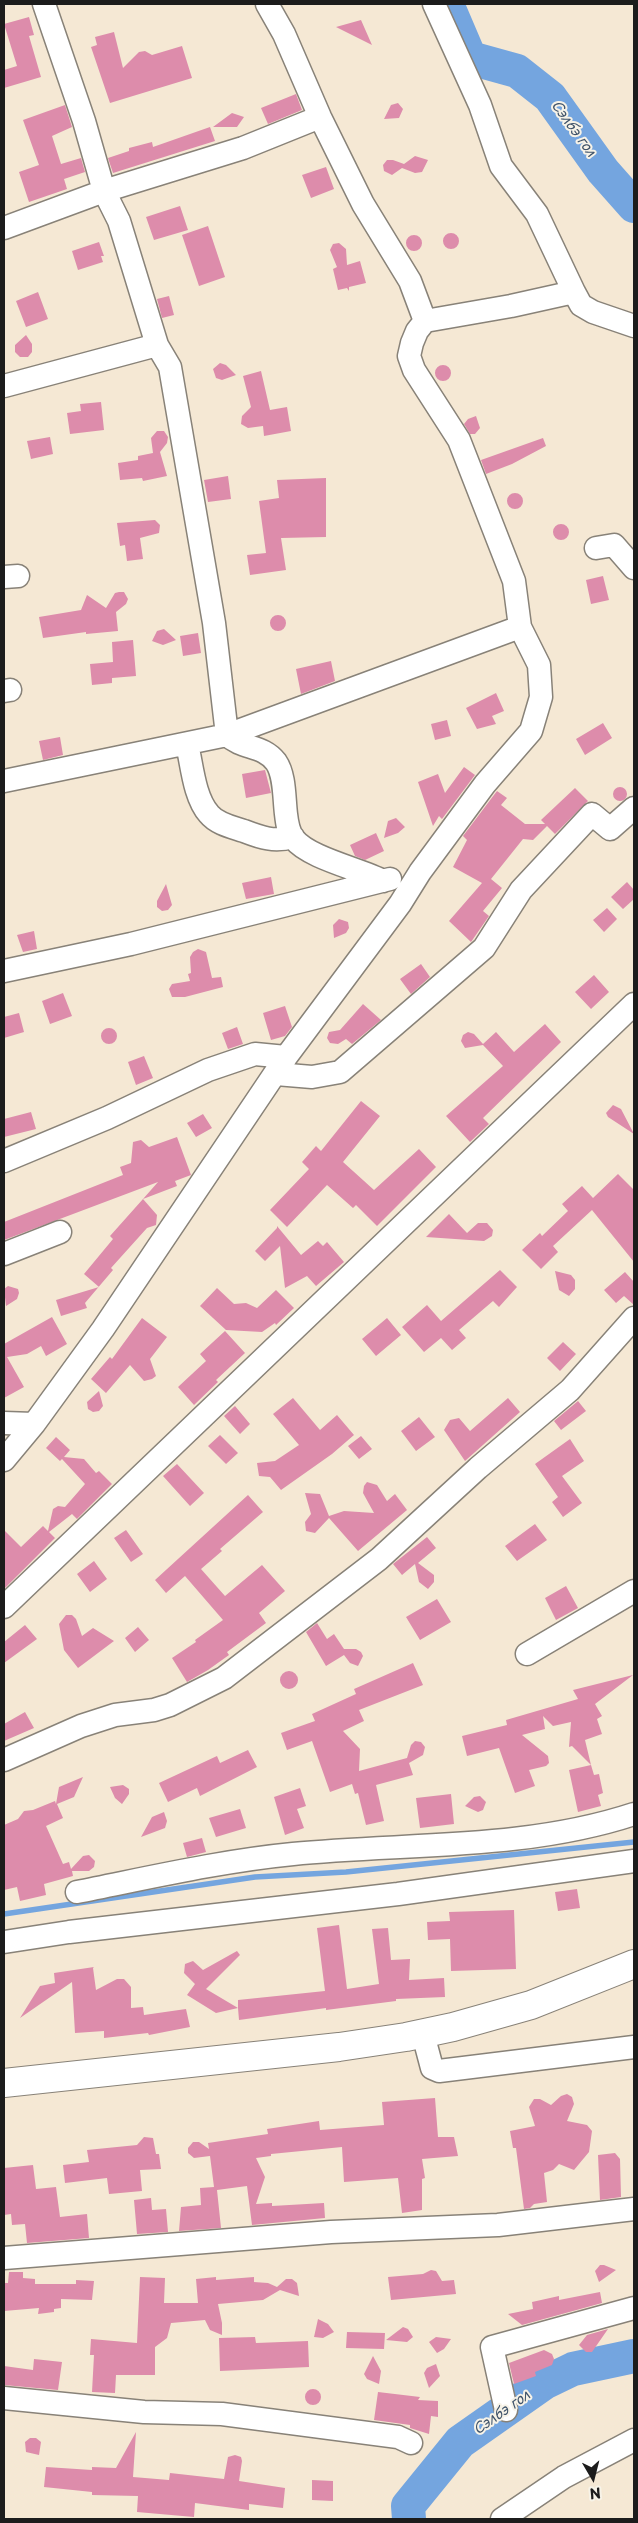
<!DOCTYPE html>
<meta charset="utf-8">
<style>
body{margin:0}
#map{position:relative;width:638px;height:2523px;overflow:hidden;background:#f5e8d4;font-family:"Playpen Sans",sans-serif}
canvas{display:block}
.frame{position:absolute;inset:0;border:5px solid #1c1c1c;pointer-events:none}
.north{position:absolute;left:568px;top:2453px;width:50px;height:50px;-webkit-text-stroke:4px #f7f3e8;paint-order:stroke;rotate:172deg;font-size:14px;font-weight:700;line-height:20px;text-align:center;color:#1c1c1c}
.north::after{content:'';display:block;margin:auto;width:18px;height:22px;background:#1c1c1c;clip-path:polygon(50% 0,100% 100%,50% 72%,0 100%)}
</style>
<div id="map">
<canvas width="638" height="2523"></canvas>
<div class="frame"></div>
<div class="north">N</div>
</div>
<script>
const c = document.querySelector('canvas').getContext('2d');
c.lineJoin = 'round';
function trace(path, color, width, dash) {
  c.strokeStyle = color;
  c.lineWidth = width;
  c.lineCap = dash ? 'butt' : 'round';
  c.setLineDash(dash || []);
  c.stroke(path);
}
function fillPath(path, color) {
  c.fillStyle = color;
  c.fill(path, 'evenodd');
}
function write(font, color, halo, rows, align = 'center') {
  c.font = font + ' "Playpen Sans",sans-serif';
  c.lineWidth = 4;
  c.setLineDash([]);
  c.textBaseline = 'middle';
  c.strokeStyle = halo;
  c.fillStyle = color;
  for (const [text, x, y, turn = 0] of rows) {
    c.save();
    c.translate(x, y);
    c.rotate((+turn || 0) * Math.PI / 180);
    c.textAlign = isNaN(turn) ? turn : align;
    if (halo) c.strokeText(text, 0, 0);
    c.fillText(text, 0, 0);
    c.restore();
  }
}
trace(new Path2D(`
 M4 1914 255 1877 346 1872 634 1842`), '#74a5df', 5.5);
trace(new Path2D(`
 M447 4 470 58 517 71 550 97 603 171 634 206
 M409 2519 408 2506 460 2442 544 2383 573 2369 634 2356`), '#74a5df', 34);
fillPath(new Path2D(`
 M29 17 34 35 29 36 41 77 4 88V70L17 66 4 24Z
 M361 20 372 45 336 27Z
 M114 32 123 68 139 52 145 51 152 55 182 46 192 78 110 103 91 47 97 45 95 37Z
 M296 94 302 110 268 124 261 108Z
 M398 103 403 109 399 118 384 119 391 105Z
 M65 105 72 127 52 136 61 164 81 158 85 172 64 179 67 189 29 202 19 172 39 165 23 120Z
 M232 113 244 117 237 127H213Z
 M210 127 215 141 113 173 108 158 129 151V148L152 142 153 147Z
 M415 156 428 160 422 172 415 173 402 168 392 175 384 171 383 165 387 160H393L404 164Z
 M326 167 334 189 311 198 302 175Z
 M180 206 188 230 154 240 146 217Z
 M208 226 225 277 199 286 182 235Z
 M443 241a8 8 0 1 1 16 0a8 8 0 1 1-16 0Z
 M406 243a8 8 0 1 1 16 0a8 8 0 1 1-16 0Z
 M99 242 104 256H101L103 262 78 270 72 251Z
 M339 243 346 249 347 265 360 261 366 283 349 287V291L347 288 338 290 333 269 337 267 330 250 333 244Z
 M38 292 48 319 26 327 16 301Z
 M169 296 174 315 162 318 157 299Z
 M26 335 32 344V352L28 357H20L15 352V345Z
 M220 363 226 365 236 375 222 380 216 378 213 369Z
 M435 373a8 8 0 1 1 16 0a8 8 0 1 1-16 0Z
 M261 371 270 410 287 407 291 431 264 436 263 426 248 428 241 424 242 416 251 407 243 376Z
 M101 402 104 430 70 434 67 413 81 411 80 404Z
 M476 416 480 428 475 434H470L464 424 468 419Z
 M157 431H164L168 437 167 443 160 452 167 476 143 481 142 478 120 480 118 463 138 460V456L153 453 151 438Z
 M50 437 53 454 31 459 27 441Z
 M543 438 546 446 512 464 486 474 481 460Z
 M228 476 231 499 208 502 204 480Z
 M326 478V537L281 538 286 570 250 575 247 555 266 553 259 501 279 498 277 480Z
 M507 501a8 8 0 1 1 16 0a8 8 0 1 1-16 0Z
 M155 520 160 525 159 533 140 538 143 559 127 561 125 545 120 546 117 523Z
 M553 532a8 8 0 1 1 16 0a8 8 0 1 1-16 0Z
 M603 576 609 600 591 604 586 580Z
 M119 592H124L128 599 126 604 116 612 118 631 86 634V632L43 638 39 617 81 610 87 595 106 608 115 593Z
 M270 623a8 8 0 1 1 16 0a8 8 0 1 1-16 0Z
 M164 629 176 640 163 645 152 641 157 631Z
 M198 633 201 653 183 656 180 636Z
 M133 640 136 676 112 678V683L92 685 90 664 113 662 112 642Z
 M331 661 335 681 301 694 296 669Z
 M496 693 504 711 492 716 496 724 477 729 466 708Z
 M447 720 451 736 435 740 431 724Z
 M603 723 612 738 585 755 576 739Z
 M60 737 63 755 43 760 39 741Z
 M464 767 475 775 442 819 439 816 433 826 418 782 438 774 445 793Z
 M265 770 271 793 246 798 242 774Z
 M613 794a7 7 0 1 1 14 0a7 7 0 1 1-14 0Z
 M575 788 588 801 555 834 547 826 533 840 523 839 491 879 502 888 483 911 489 916 471 942 449 921 482 883 453 867 467 840 463 836 497 791 507 798 501 805 525 824H545L541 820Z
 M396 818 405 827 398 833 384 838 388 821Z
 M376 833 384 851 365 860 355 856 350 845Z
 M271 877 274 894 246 899 242 883Z
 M627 882 634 890V899L623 909 611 897Z
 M166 884 172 905 168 910 162 911 157 907V901Z
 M607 908 617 919 604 932 593 920Z
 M339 919 348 922 349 928 346 933 334 938 333 925Z
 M34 931 37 949 23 952 17 935Z
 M198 949 206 952 212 978 221 977 223 987 185 997H172L169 989 172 984 190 981 188 974 191 973 190 957 193 952Z
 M421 964 430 977 411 994 400 979Z
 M594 975 609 992 591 1009 575 992Z
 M63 993 72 1016 50 1024 42 1001Z
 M363 1004 381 1020 352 1044 346 1039 338 1044 330 1043 327 1038 329 1032 340 1030Z
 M285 1006 292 1027 285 1036 271 1040 263 1013Z
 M19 1013 24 1032 4 1038V1017Z
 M545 1024 561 1042 483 1118 489 1124 470 1142 446 1116 503 1066 483 1045 465 1048 461 1041 463 1035 468 1032 474 1034 483 1044 496 1032 514 1052Z
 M237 1027 243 1044 228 1049 222 1033Z
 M101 1036a8 8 0 1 1 16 0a8 8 0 1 1-16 0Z
 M144 1056 153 1078 136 1085 128 1062Z
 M361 1101 380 1116 343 1162 374 1190 419 1149 436 1167 377 1226 356 1205 353 1208 327 1185 287 1227 270 1210 309 1169 302 1162 316 1146 321 1151Z
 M613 1105 621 1109 634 1134 608 1117 606 1113Z
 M31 1112 36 1129 4 1137V1119Z
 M203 1114 212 1128 196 1137 187 1123Z
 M177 1137 191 1175 175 1181 177 1186 143 1199 158 1182 4 1240V1222L123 1175 120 1167 131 1163 133 1142 141 1140 149 1147Z
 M618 1174 634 1190V1262L592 1210 553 1246 558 1252 541 1269 522 1250 540 1233 542 1236 568 1211 562 1204 582 1186 593 1198Z
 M143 1199 157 1215 156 1225 147 1228 111 1268 113 1270 85 1303 87 1308 61 1316 56 1300 99 1287 84 1274 113 1239 110 1236Z
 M449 1214 467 1233 478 1223H487L493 1230 492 1236 484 1241 426 1237Z
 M277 1226 301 1255 318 1241 323 1246 327 1242 344 1262 316 1286 307 1276 285 1288 280 1246 265 1261 255 1251 277 1228Z
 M500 1270 517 1287 499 1307 493 1301 459 1330 466 1338 452 1350 441 1338 424 1352 402 1327 427 1305 441 1321Z
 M555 1271 571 1275 575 1280V1289L569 1296 559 1290Z
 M625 1272 634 1282V1305L624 1296 616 1303 604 1290Z
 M8 1286 18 1289 19 1293 17 1299 6 1306 4 1289Z
 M217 1288 234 1304 246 1303 257 1308 276 1290 294 1308 276 1325 275 1323 262 1332 226 1330 200 1306Z
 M52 1317 67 1344 46 1356 41 1346 27 1354 7 1357 24 1387 4 1398V1344Z
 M142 1318 167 1337 150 1359 156 1376 152 1379 144 1381 130 1365 106 1393 91 1379 110 1357 112 1359Z
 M387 1318 401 1335 376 1356 362 1339Z
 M225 1331 245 1353 216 1380 218 1382 194 1405 178 1387 206 1361 200 1354Z
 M563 1342 576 1354 560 1371 547 1358Z
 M99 1391 103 1406 99 1411 93 1412 88 1409 87 1402Z
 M293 1398 320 1430 337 1415 354 1435 332 1454 281 1490 270 1477 259 1476 257 1463 275 1461 299 1445 273 1414Z
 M508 1398 520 1412 465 1461 444 1430 450 1420 459 1418 470 1431Z
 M578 1401 586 1411 561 1430 554 1421Z
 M235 1406 250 1424 240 1434 224 1416Z
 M419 1417 435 1437 416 1451 401 1431Z
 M220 1435 238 1453 226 1464 208 1446Z
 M361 1436 372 1449 359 1459 348 1446Z
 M56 1437 70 1450 64 1457 84 1459 96 1473 99 1471 112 1484 77 1519 72 1514 49 1532 55 1538 4 1589V1530L21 1547 43 1526 48 1531 53 1509 58 1506 65 1507 85 1484 62 1459 60 1461 46 1448Z
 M570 1439 584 1461 562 1476 582 1503 563 1517 552 1502 558 1497 535 1464Z
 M177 1464 204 1493 190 1506 163 1476Z
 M367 1482 377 1485 387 1501 395 1494 407 1510 358 1551 329 1518 315 1533 306 1531 305 1522 311 1514 305 1493 320 1494 329 1516 344 1511 374 1513 363 1493 364 1486Z
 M248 1495 263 1512 220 1549 222 1551 201 1569 225 1596 262 1565 285 1591 259 1613 266 1623 227 1652 229 1655 208 1670 187 1682 172 1658 196 1642 195 1640 223 1620 185 1576 166 1593 155 1580Z
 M535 1524 547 1540 517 1561 505 1546Z
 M126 1530 143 1554 131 1562 114 1538Z
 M427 1537 436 1548 418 1563 434 1575V1582L428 1589 419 1582 415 1564 402 1575 393 1564Z
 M94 1561 107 1579 90 1592 77 1574Z
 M566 1586 578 1608 556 1620 545 1598Z
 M437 1599 451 1622 420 1640 406 1617Z
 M66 1615H72L76 1619 82 1636 93 1628 114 1641 78 1668 64 1650 59 1624Z
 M317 1623 327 1639 334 1634 344 1649H356L361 1652 363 1656 358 1666 350 1663 344 1655 326 1666 306 1632Z
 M25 1625 37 1639 4 1663V1642Z
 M138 1627 149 1640 135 1652 125 1638Z
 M413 1663 423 1685 359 1710 364 1721 343 1731 360 1749 359 1771 407 1758 411 1745 415 1741 421 1742 425 1747 423 1755 409 1763 413 1775 376 1785 384 1821 366 1825 358 1793 355 1794 352 1784 330 1792 312 1741 287 1750 281 1733 315 1721 312 1714 356 1694 354 1689Z
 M280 1680a9 9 0 1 1 18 0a9 9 0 1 1-18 0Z
 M633 1675 595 1704 602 1716 597 1719 602 1734 585 1740 591 1765 572 1746 569 1747 571 1722 553 1726 543 1716 545 1729 522 1735 548 1756 549 1763 546 1766 529 1770 535 1786 515 1793 499 1748 467 1756 462 1736 507 1725 506 1720 578 1699 573 1690Z
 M25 1712 34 1728 4 1741V1724Z
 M248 1750 257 1767 200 1796 197 1788 168 1802 159 1783 217 1756 220 1763Z
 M591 1765 594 1775 599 1774 603 1793 598 1795 601 1806 578 1812 569 1770Z
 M83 1777 74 1797 57 1804 63 1818 46 1826 63 1864 69 1862 71 1869 83 1856 89 1855 95 1861 94 1867 89 1871H72L73 1876 44 1884 46 1895 20 1901 17 1887 4 1890V1825L18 1819 24 1811 33 1810 55 1801 56 1804 59 1787Z
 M123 1785 129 1789V1794L122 1804 115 1798 110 1787Z
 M300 1788 306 1806 297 1809 304 1828 285 1835 274 1797Z
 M451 1794 454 1824 420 1828 416 1798Z
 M480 1796 486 1802 483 1810 478 1812 465 1806 474 1797Z
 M240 1809 246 1828 216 1837 209 1818Z
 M164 1812 167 1821 165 1828 141 1837 152 1817Z
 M202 1838 206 1852 187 1857 183 1843Z
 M577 1889 580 1908 558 1911 555 1892Z
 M514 1910 516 1969 451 1971 450 1939 428 1940 427 1922 450 1921 449 1912Z
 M339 1925 347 1989 379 1984 372 1929 388 1928 391 1960 410 1959 409 1980 444 1978 445 1997 396 1999V2001L326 2010V2008L239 2020 238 2008 216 2013 187 1995 195 1984 184 1973 185 1964 193 1961 203 1970 237 1951 240 1955 206 1989 238 2008V2000L325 1991 317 1928Z
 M94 1967 93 1968 96 1990 117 1979H124L131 1987V2008L143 2007 144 2015 186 2009 190 2027 149 2035 148 2033 104 2038V2031L75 2033 72 1982 20 2018 40 1986 55 1983 54 1973Z
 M567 2094 572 2097 574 2104 567 2121 587 2125 592 2131 589 2152 574 2170 559 2164 553 2170 544 2173 547 2202 534 2204 530 2208 524 2209 516 2148H513L510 2131 535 2126 529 2107 534 2099H540L551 2105 561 2096Z
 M435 2098 438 2137H454L458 2156 422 2159 425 2178 422 2179V2210L402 2213 398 2178 344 2182 342 2147 271 2154V2156L256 2158 265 2177 256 2204 272 2203V2206L324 2203 325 2218 252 2225 247 2186 217 2190 221 2228 179 2231 181 2207 201 2205 200 2188 214 2187 210 2156 194 2158 188 2153V2148L193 2142H199L209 2149 208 2143 268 2134 267 2129 319 2121 320 2130 384 2125 382 2102Z
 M144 2137 153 2138 156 2154H159L161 2169 140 2170 142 2191 109 2194 107 2178 65 2183 63 2165 89 2162 87 2150 137 2145Z
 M615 2153 620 2159 621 2197 600 2200 598 2155Z
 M33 2165 36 2189 56 2187 60 2217 87 2214 89 2238 27 2243 25 2224 12 2225 11 2214 4 2215V2168Z
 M151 2198 152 2210 166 2209 168 2232 137 2234 134 2200Z
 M600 2265H604L616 2270 599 2282 595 2271Z
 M431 2270 436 2271 442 2281 454 2280 456 2294 391 2300 388 2277 423 2274Z
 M9 2272H23V2278L35 2279V2284H76V2280L94 2281 92 2300 61 2299V2308L54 2309V2312L38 2314 39 2308 4 2311V2283H8Z
 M140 2277 165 2278 164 2303H198L196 2279 216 2277V2280L254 2277V2282L268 2283 277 2287 286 2279H292L297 2283 299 2296 280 2290 263 2300 218 2304 222 2323V2335L210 2330 205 2320 171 2323 167 2338 155 2347V2375H116L115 2393 92 2392 94 2355H90L91 2339 137 2343Z
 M600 2292 602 2303 522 2325 508 2314 533 2309 532 2302 559 2296V2300Z
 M318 2319 328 2324 334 2332 323 2338 314 2337Z
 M403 2327 408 2329 413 2337 407 2342 386 2340Z
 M608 2329 592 2352H586L579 2345 587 2335Z
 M347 2332 385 2333 384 2349 346 2348Z
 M255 2337 256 2343 308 2341 309 2367 220 2371 219 2338Z
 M436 2337 451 2339 444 2349 437 2353 429 2342Z
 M544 2350 552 2354 554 2359 552 2365 535 2372 536 2376 514 2384 509 2363Z
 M373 2356 381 2371 379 2384 367 2379 364 2374Z
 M34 2359 62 2362 58 2390 4 2385V2366L33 2370Z
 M436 2364 440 2376 429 2388 424 2373 427 2368Z
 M305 2397a8 8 0 1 1 16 0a8 8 0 1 1-16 0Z
 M378 2392 420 2397 418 2400 438 2401V2417L431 2416 429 2434 410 2428V2425L374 2420Z
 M136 2432 133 2477 169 2480 170 2473 224 2479 228 2457 235 2455 241 2457 242 2461 239 2481 285 2488 283 2508 249 2504V2510L195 2503 194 2517 137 2512 138 2496 92 2495V2492L44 2487 46 2467 92 2470V2467L116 2468Z
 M30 2438H36L41 2442 39 2455 26 2452 25 2442Z
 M312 2480 333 2481V2501L312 2500Z`), '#dd8cab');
const street = new Path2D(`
 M44 4 84 121 104 191 119 221 157 345 170 367 214 623 227 735C243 750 262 744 276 762 285 775 284 798 286 814 287 823 288 832 294 839 309 858 360 869 383 881
 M4 228 104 191 243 148 320 117
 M574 292 581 305 593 312 634 326
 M425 321 511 306 574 292 537 214 501 166 480 105 434 4
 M4 386 157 345
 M596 548 614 545 634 568
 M4 577 18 576
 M4 691 10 690
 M187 744C192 765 194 797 209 814 217 824 232 827 244 831 262 838 274 842 293 837
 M4 781 227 735 520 627
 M4 971 131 944 390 879
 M276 1074 312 1077 340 1072 484 948 521 890 592 814 610 829 634 808
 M4 1161 107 1118 208 1070 255 1054 286 1057
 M4 1254 60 1232
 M4 1423 34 1424
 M4 1460 34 1424 103 1329 286 1057 400 904 420 872 485 784 531 731 541 697 539 665 520 627 514 581 459 440 414 370 409 356 412 343 417 331 425 321 410 281 363 204 320 117 284 34 267 4
 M4 1607 634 1004
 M527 1654 634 1591
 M4 1760 81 1726 115 1715 154 1710 170 1705 224 1678 379 1559 478 1468 570 1390 634 1318
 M77 1892C148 1878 221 1861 293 1854 406 1843 525 1850 634 1814
 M4 1942 69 1932 398 1894 634 1861
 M423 2034 432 2068 439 2071 634 2047
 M4 2258 331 2232 498 2225 634 2209
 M4 2398 144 2412 222 2414 398 2437 411 2443
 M506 2410 492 2347 634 2308
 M502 2519 564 2477 634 2440`);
const secondary = new Path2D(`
 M4 2083 339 2047 406 2037 453 2027 531 2005 634 1964`);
trace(street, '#888278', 25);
trace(secondary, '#888278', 30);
trace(street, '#fff', 22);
trace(secondary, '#fff', 28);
write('italic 14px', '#3f536a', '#f7f3e8', [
 ["Сэлбэ гол",573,129,54],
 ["Сэлбэ гол",502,2413,-35]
]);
</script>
